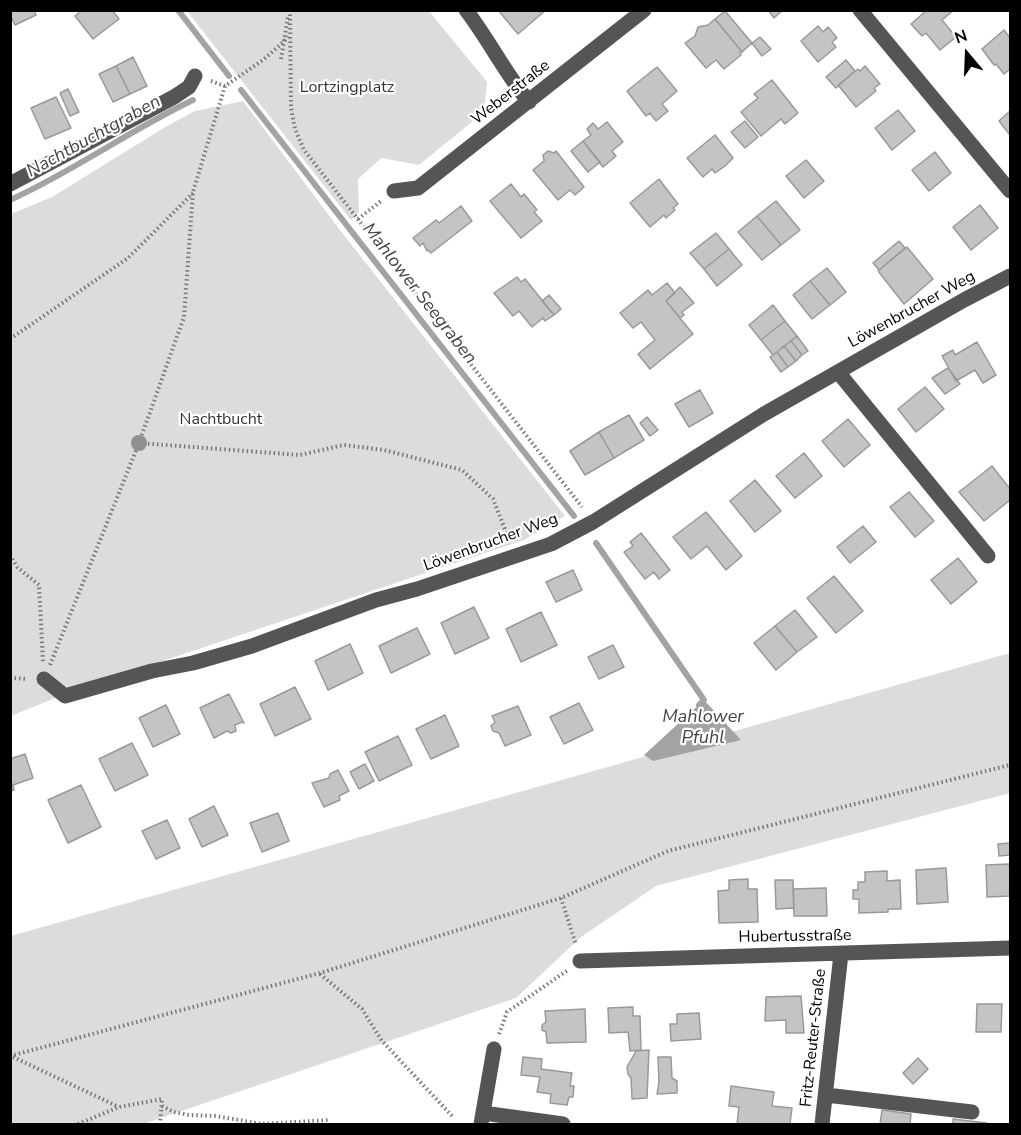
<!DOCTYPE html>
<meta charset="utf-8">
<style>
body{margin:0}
#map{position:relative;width:1021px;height:1135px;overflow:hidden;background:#fff;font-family:"Nunito Sans",sans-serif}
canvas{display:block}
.frame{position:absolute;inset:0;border:12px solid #000;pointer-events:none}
.north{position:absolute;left:937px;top:24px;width:60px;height:60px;-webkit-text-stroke:4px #fff;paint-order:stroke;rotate:341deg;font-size:16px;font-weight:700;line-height:24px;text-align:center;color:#000}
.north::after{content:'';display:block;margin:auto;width:21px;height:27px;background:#000;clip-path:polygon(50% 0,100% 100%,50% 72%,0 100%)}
</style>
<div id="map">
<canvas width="1021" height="1135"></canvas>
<div class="frame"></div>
<div class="north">N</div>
</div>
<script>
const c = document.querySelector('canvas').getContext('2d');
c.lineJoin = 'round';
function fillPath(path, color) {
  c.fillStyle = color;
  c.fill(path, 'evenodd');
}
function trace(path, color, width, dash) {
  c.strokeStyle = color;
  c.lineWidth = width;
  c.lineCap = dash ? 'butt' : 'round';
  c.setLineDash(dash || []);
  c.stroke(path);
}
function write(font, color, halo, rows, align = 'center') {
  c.font = font + ' "Nunito Sans",sans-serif';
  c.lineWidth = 4.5;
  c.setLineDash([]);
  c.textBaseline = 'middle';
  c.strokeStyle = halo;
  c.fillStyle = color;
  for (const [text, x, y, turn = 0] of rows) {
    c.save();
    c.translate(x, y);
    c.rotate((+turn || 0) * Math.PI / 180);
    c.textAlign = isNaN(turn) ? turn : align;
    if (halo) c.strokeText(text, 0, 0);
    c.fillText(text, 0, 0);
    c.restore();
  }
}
fillPath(new Path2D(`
 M187 11H429L487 82 484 112 419 165 381 158 358 179 359 212 351 220Z
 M243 101 343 234 565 516 524 540 70 692 11 716V214L52 197 167 126 195 111Z
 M1010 653V793L656 886 581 937 516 998 143 1124H11V936Z`), '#dcdcdc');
fillPath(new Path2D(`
 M704 700 741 740 653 761 644 755Z`), '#a3a3a3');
trace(new Path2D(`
 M178 10 229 76
 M241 90 574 516
 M10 200C74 171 130 130 193 100
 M596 543 704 700 699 705`), '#a3a3a3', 6);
const building = new Path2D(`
 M10 10H34L36 15 15 25 10 15Z
 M82 10H112L119 19 93 39 75 16Z
 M498 10H546L518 34Z
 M768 10H783L774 18Z
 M927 10H954L942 20 956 37 940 50 926 33 922 36 911 24Z
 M725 11 752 43 742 52 715 19Z
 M715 19 742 52 740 53 741 55 724 69 716 60 706 68 685 43 695 36 698 27 708 25Z
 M818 26 823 32 828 27 837 38 832 42 836 47 818 62 801 41Z
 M1004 30 1010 38V69L1004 74 996 64 994 65 982 49Z
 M760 37 771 49 762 56 752 43Z
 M133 57 147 86 130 94 116 66Z
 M846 60 855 71 836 88 826 77Z
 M116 66 130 94 113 102 99 74Z
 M865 66 880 84 874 88 876 91 856 107 838 85 858 69 860 71Z
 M657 67 677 91 662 104 668 111 656 121 650 113 646 116 627 91Z
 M772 80 798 113 785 124 781 119 761 136 741 112 758 98 754 94Z
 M68 89 79 112 70 116 60 93Z
 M56 97 71 128 45 139 31 108Z
 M898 110 915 131 892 150 875 128Z
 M1010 111V135L999 121Z
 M745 121 758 137 745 148 731 132Z
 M607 122 623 142 612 151 616 156 603 167 583 141 591 135 587 129 593 123 598 129Z
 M715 135 733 158 725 166 715 173 712 169 703 177 687 158Z
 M583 141 600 162 588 172 571 151Z
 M548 151 554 153 556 151 584 187 575 195 570 190 558 200 533 170 544 161 543 155Z
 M935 152 951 173 929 191 912 170Z
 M806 160 824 181 804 198 786 176Z
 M659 179 678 204 673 208 675 210 666 218 664 215 650 227 630 203Z
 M511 184 521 197 524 194 537 210 534 212 542 221 521 238 490 201Z
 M776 201 800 230 781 245 757 216Z
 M980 205 998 228 971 250 953 227Z
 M461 206 472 221 431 253 428 250 427 251 423 243 420 246 413 238 436 220 439 223Z
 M757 216 781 245 762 260 738 232Z
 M716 233 729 249 704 269 690 253Z
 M899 241 905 248 879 270 873 263Z
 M907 247 933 279 904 304 878 271Z
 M729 249 742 265 717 286 704 269Z
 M827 268 846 292 830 305 810 281Z
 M517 277 521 282 525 279 554 315 545 321 543 318 532 327 519 311 513 316 494 293Z
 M810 281 830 305 812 319 793 295Z
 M667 283 675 293 666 301 693 334 650 369 638 354 655 340 641 322 633 328 620 313 648 290 652 295Z
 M680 287 694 303 682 312 684 315 680 318 666 301Z
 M549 295 561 309 554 315 542 301Z
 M773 305 785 321 761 340 749 325Z
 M785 321 797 336 773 355 761 340Z
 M797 336 808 351 802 355 791 341Z
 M791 341 802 355 796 361 784 346Z
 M977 342 996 375 983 383 975 370 956 381 942 356 953 350 955 355Z
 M784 346 796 361 788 367 777 352Z
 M777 352 788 367 781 372 770 357Z
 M948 368 960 384 945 394 932 378Z
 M925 387 944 409 916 432 898 409Z
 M700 390 713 413 689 427 675 404Z
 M629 415 644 440 614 458 599 432Z
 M647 417 658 430 650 436 640 423Z
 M848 419 870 445 844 467 822 441Z
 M599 432 614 458 585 475 570 451Z
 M804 453 822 476 795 498 776 476Z
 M992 466 1010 489V500L984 521 959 492Z
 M755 480 781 511 755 532 730 501Z
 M909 492 934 521 915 537 890 507Z
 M706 512 742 556 726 570 707 546 691 559 673 537Z
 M863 526 876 542 850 563 837 547Z
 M641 533 670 570 659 579 654 572 645 579 624 552 633 546 630 542Z
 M958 558 977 582 951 604 931 580Z
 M573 570 582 590 556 602 546 582Z
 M834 576 863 611 836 633 807 598Z
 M474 607 489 638 455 654 441 623Z
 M795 610 817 637 797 652 775 626Z
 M541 612 557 645 521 662 506 629Z
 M775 626 797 652 776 670 754 643Z
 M417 628 430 654 391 673 379 646Z
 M350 644 363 673 328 690 315 661Z
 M613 645 624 667 599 679 588 657Z
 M295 687 311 719 275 736 260 704Z
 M229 694 244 723 242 722 235 725 236 731 231 733 227 731 214 738 200 708Z
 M579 703 593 730 564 744 550 717Z
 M166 705 180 734 153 747 139 718Z
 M518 706 531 735 505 746 499 733 493 731 491 726 495 722 492 716Z
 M445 715 459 746 431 759 416 729Z
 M398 736 412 765 379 781 365 752Z
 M132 743 148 775 115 791 99 759Z
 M25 754 33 778 13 785 14 790 10 791V759Z
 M365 764 374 781 359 789 350 772Z
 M338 770 349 791 339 796 340 800 324 807 312 783 329 778 330 774Z
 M81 785 101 827 68 843 48 800Z
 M214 806 228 835 202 847 189 819Z
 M278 813 289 841 262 852 250 823Z
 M167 820 180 848 156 859 142 831Z
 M1010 831V855L999 856 998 844 1010 843Z
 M1010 864V896L987 897 986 865Z
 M946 868 948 902 917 904 916 870Z
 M887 871V881L900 880 901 909H888V912L859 913V899H853V890H858V882H865V872Z
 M748 879V889H757L758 922 719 923 718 891 729 890V880Z
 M775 880H793L794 908 776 909Z
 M826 888 827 916H794L793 889Z
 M801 996 804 1033H786V1020L765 1021 766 997Z
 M977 1004H1002L1001 1032H976Z
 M633 1007V1016H640L641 1050 630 1051 628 1032 609 1033 608 1008Z
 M585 1009 586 1042 547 1043 546 1032 542 1030V1025L546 1022 545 1011Z
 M699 1013 701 1039 671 1041 670 1024H677V1014Z
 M649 1050 647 1098 632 1099 631 1078 628 1074 627 1067 636 1051Z
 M523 1057 542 1059 541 1069 572 1073 570 1086H574L573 1097H569L567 1105 550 1103 551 1094 537 1092 540 1077 521 1075Z
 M658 1057H671L672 1078 677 1081V1093L657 1094 659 1082Z
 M918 1058 928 1069 913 1084 903 1073Z
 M731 1086 774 1092 772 1106 792 1108 790 1124H737L739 1107 729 1106Z
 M882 1110 911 1114 910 1124H880Z
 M953 1119 987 1123V1124H953Z`);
fillPath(building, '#c4c4c4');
trace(building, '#999', 1.5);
trace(new Path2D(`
 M290 10 291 108 295 129 304 150 582 507
 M281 59 288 17
 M211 81 225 86
 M358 219 381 201
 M10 339 128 258 193 193
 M139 443 300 455 344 445 384 450 462 470 493 499 510 542
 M10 555 17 567 39 585 43 662
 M50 665 139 443 184 317 193 192 225 86 263 60 289 37
 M10 678 28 679
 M561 898 576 945
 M320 974 362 1009 382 1041 454 1118
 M499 1034 507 1012 568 970
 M10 1056 320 973 561 898 668 851 1010 765
 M13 1057 119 1107
 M162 1106 174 1112 189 1115 216 1116 262 1124 328 1120
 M78 1124 119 1107 162 1099 160 1124`), '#777', 4, [1.5, 3]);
trace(new Path2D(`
 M466 10C489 40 505 73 529 102
 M860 10 1010 191
 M10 184 174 97 189 87 195 76
 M394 191 418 188 644 10
 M838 372 988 556
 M44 679 65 696 152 671 193 663 252 646 376 600 417 589 551 544 593 522 764 414 964 300 1010 276
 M580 961 1010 948
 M826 1095 972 1112
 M483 1113 563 1124
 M481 1124 494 1049
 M822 1124 841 954`), '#555', 15);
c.fillStyle = '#8f8f8f';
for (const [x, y] of [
 [139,443]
]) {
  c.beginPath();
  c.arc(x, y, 8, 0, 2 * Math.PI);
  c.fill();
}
write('16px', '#333', '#fff', [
 ["Lortzingplatz",347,88],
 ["Nachtbucht",221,420]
]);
write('16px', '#000', '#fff', [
 ["Weberstraße",511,93,-38],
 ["Löwenbrucher Weg",912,310,-29],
 ["Löwenbrucher Weg",491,543,-20],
 ["Hubertusstraße",795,937,-1],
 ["Fritz-Reuter-Straße",814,1038,-84]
]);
write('italic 18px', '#444', '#fff', [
 ["Nachtbuchtgraben",94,137,-29],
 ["Mahlower Seegraben",419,294,52],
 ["Mahlower",703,718],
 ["Pfuhl",703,739]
]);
</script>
